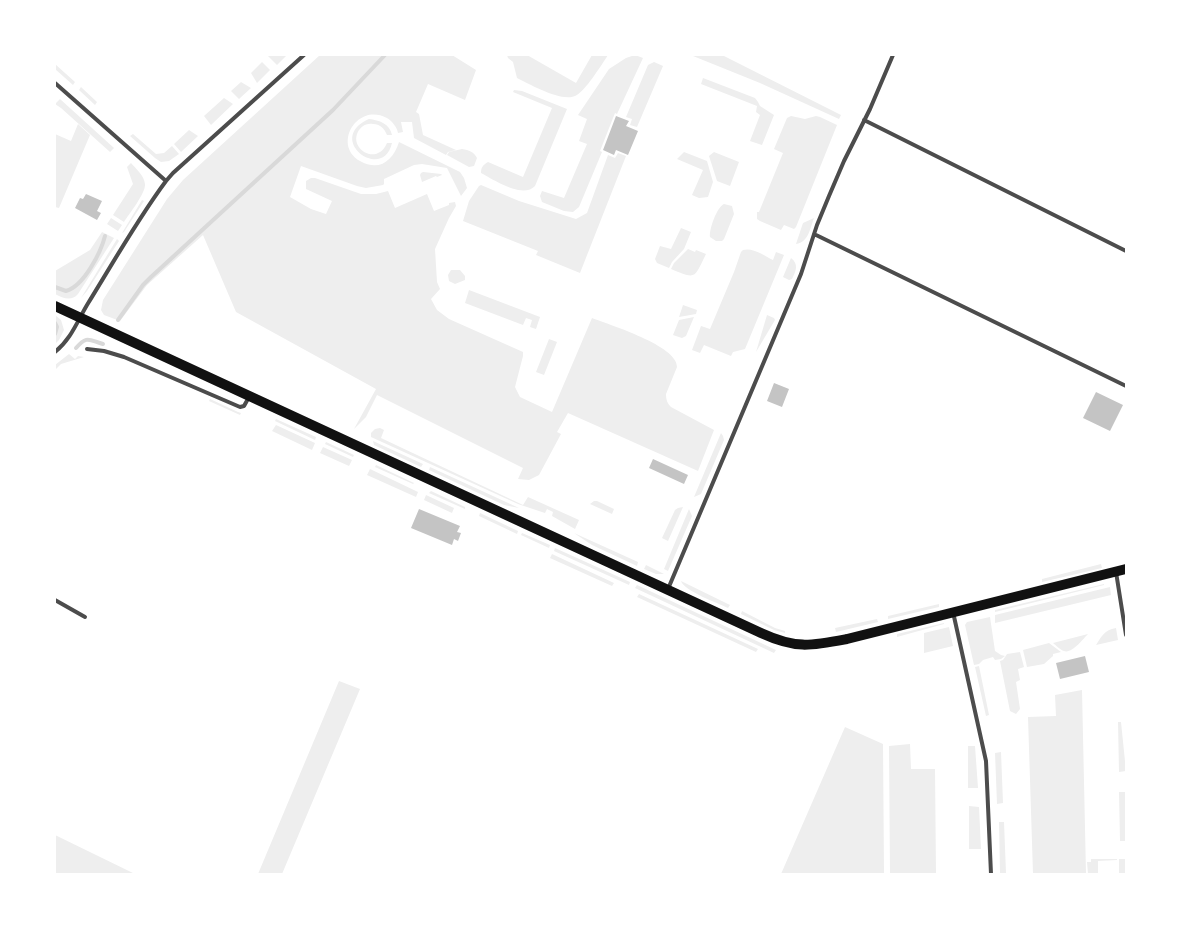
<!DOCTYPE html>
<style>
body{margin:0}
#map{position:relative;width:1181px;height:929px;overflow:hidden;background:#fff;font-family:Merriweather,serif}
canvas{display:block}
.frame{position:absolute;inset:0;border:56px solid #fff;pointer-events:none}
</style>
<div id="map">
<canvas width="1181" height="929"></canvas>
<div class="frame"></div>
</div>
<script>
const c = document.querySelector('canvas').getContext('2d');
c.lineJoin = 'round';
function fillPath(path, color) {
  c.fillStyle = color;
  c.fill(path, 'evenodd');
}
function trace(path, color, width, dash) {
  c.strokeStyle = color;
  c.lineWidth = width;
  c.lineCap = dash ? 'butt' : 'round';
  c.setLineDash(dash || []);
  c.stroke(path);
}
fillPath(new Path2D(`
 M270 55H287L277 65 268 56Z
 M320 55H452L476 70 465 100 428 84 416 112 419 114 423 135 456 150 448 152 446 155 414 138 412 122H401L403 132 398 133C397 127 392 121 387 118 357 102 332 145 360 161 379 172 393 161 399 142L460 172 464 178 467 188 461 196 447 168 422 164 414 165 384 179V184L383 185 366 188 357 186 301 166 290 197 311 209 326 214 332 201 306 189V181L311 178H315L361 194H376L388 191 395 208 427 194 434 211 449 205V203L455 202 456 206 449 218 435 249 437 282 440 289 431 299 437 310 449 319 523 352V356L515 387 520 397 552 412 592 318C610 325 678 346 677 367L666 394C666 399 667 403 671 407L714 430 698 471 568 413 557 432 561 434 539 475 529 480 518 479 523 468 377 395 366 417 354 429 376 389 236 312 203 235 147 285 120 321 104 315 101 310 103 300 167 199 183 180Z
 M507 55H527L576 83 592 55H608C602 64 585 92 575 96 561 102 531 85 517 78L513 62 508 58Z
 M635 55 643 58 617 114 615 113 600 151 602 152 579 207 573 212 564 211 542 202 540 196 542 191 564 198 587 144 579 141 587 119 578 115 609 69 626 58Z
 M694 55H722L841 115 839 119 760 83 693 56Z
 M262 62 270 70 257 83 251 73Z
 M654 62 663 66 637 127 630 125 632 119 626 117 648 65Z
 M55 64 75 82 73 85 55 69Z
 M703 78 755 98 758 102 760 106 774 115 762 145 750 141 760 115 756 112 757 106 701 84Z
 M241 82 251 88 239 99 231 91Z
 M81 87 97 102 95 105 79 90Z
 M514 90 522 91 567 109 535 186C523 199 494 180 481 173 481 167 483 165 488 162L523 177 552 108 513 92Z
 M224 98 233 104 211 125 204 116Z
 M60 99 114 148 110 152 61 108 55 104Z
 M791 116 805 119 816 116 820 117 837 125 796 227 794 229 784 225 781 230 760 221 757 219V212H759L783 153 774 149 787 118Z
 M369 119C379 120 390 124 392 135H387C384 128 380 124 373 124 367 123 363 125 359 130 347 148 377 167 387 143H392C383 183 324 139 369 119Z
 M78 124 90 135 59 208 55 207V134L71 141Z
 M189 130 198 136 181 152 174 144Z
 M133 134 156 154 164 153 172 146 179 154 169 161 161 162 155 158 130 136Z
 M462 149C469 150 474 152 477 158L474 166 469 167 447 155 449 152Z
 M684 152 707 161 713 182 708 197 699 198 692 195 703 170 677 159Z
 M714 152 739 162 730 186 717 181 709 156Z
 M618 153 626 156 580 273 536 255 538 251 463 221 469 201 479 186 481 185 519 201 576 219 587 213 608 155 615 158Z
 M131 163C136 169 144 175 145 184 146 193 129 214 124 222L113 215 133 184 127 167Z
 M423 172 441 174 442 175 437 177 436 176 422 182 420 175 421 173Z
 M142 200 144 201 124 232 122 233Z
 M724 204 732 206 734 214 724 239 722 241H716L710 237C709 229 717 207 724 204Z
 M111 218 122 225 118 231 107 224Z
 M814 218C810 228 809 242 796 244L803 223Z
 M681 228 691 232 684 249 672 262 669 268 657 263 655 259 660 246 671 249Z
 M102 232 114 238 78 294C71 302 63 298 55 294V271L90 250Z
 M117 239 119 241 87 291 81 298Z
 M688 249 695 252 696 250 706 254C694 278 697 280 671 269L674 263Z
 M743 250C753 247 765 256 773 260L776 252 784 255 745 349 733 352 731 356 704 345 700 353 692 350 701 326 710 329 734 272 741 252Z
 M791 258C799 264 796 271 792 279L789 280 783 277Z
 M451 270H460L465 276V280L455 284 449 281 448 275Z
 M469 290 540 317 536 329 530 327 532 320 526 318 523 325 465 303Z
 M683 305 697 310 696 314 679 317Z
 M55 315 61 320 64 330 59 340 55 344 56 326 55 325Z
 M767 315 774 318 775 320 756 352Z
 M694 317 686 336 682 338 673 335 679 320Z
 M549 339 557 342 544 375 536 372Z
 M69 354 75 359 78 356 84 357 61 364 55 370V365Z
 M210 399 238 412 241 413 240 415 209 401Z
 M276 419 316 437 315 440 275 421Z
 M276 425 315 443 312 450 272 431Z
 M375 429 380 428 384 430 381 438 523 505 528 497 579 520 575 529 552 516 553 512 547 509 545 513 518 504 371 437V433Z
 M721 433 723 436 724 440 701 494 694 497Z
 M373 441 423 464 421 467 374 445Z
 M326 442 354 455 353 457 325 444Z
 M323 447 352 460 349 466 320 453Z
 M376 465 414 483 413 484 375 467Z
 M430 467 519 508 504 505 429 470Z
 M370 469 418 492 416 497 367 475Z
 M431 491 465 507V509L429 493Z
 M426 495 454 508 452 513 424 500Z
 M594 501H597L614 509 612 514 590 504Z
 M683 507 668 541 662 538 675 510 678 508Z
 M689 509 692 516 668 571 664 569Z
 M480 513 518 531 517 534 479 516Z
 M522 533 550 545 549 548 521 535Z
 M574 533 638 562 637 566 592 545Z
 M555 548 630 582 629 585 554 551Z
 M552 554 614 583 612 586 550 558Z
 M1101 564 1102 568 1042 582V579Z
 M646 565 664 574H656L644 569Z
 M681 581 730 605 728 608C718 603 684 591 681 581Z
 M1104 584V585L995 612V610Z
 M637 585 776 650 774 653 635 588Z
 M1110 587 1111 595 995 623V615Z
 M639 594 758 649 756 652 637 597Z
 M939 604V607L888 619V616Z
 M742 611 775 628 785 631V633L774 630 741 614Z
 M990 617 995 651 1001 655 1005 656 1001 659 995 660 993 657 983 660 979 664 974 665 965 625 967 622Z
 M877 619 878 622 836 632 835 628Z
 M944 623V624L897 637V634Z
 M949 627 953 646 924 653V633Z
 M1116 628 1118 640 1096 645C1102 636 1104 630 1116 628Z
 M1088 634C1083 639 1072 654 1064 651 1060 650 1056 645 1053 643Z
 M1049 643 1061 652 1053 654V656L1044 664 1027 667 1023 650Z
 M1020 652 1024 667 1018 669 1020 680 1016 682 1020 709 1016 714 1010 711 1000 661 1003 660 1007 654Z
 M979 666 989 715 986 716 975 667Z
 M339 681 360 689 282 874H258Z
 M1082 690 1086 874H1033L1028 717 1056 716 1055 695Z
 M1118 722H1121L1126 771 1119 772Z
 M845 727 883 744 884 874H781Z
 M910 744 911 769H935L936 874H890L889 746Z
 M968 746H975L978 788H968Z
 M1001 752 1003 803 997 804 995 753Z
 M1119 792H1126V841H1120Z
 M969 806 979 807 981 849H969Z
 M999 822H1004L1006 873H1000Z
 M55 835 135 874H55Z
 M1091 859H1117V860L1098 861V874H1088L1087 862H1091Z
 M1119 859H1126V874H1119Z`), '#eee');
trace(new Path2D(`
 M55 287 66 291C84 286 101 252 105 236
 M118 320 143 285 151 277 333 110 385 55
 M55 323 57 327 55 334
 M76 348C87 335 89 340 103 344`), '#d9d9d9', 4);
fillPath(new Path2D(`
 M616 116 629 121 626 126 638 131 628 155 616 150 614 155 603 150Z
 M86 194 102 201 97 211 101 213 97 220 75 208 80 198 83 199Z
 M774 383 789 389 782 407 767 401Z
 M1096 392 1123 405 1110 431 1083 418Z
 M653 459 688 475 684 484 649 468Z
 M419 509 460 526 457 532 461 533 458 541 454 539 452 545 411 528Z
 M1085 656 1089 672 1060 679 1056 663Z`), '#c4c4c4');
trace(new Path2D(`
 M55 83 166 181
 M864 120 1126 251
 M814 234 1126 386
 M87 349 104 351 124 357 240 407 244 406 249 397
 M55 352C71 339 77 322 87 305 113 263 137 220 166 181L173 173 304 55
 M1116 572 1126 635
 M668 589 801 274 817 225 829 196 844 161 870 109 893 55
 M55 600 85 617
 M953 612 986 761 991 874`), '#4c4c4c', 4);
trace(new Path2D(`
 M55 306 761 633C796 649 810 646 847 639L1126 569`), '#111', 10);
</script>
